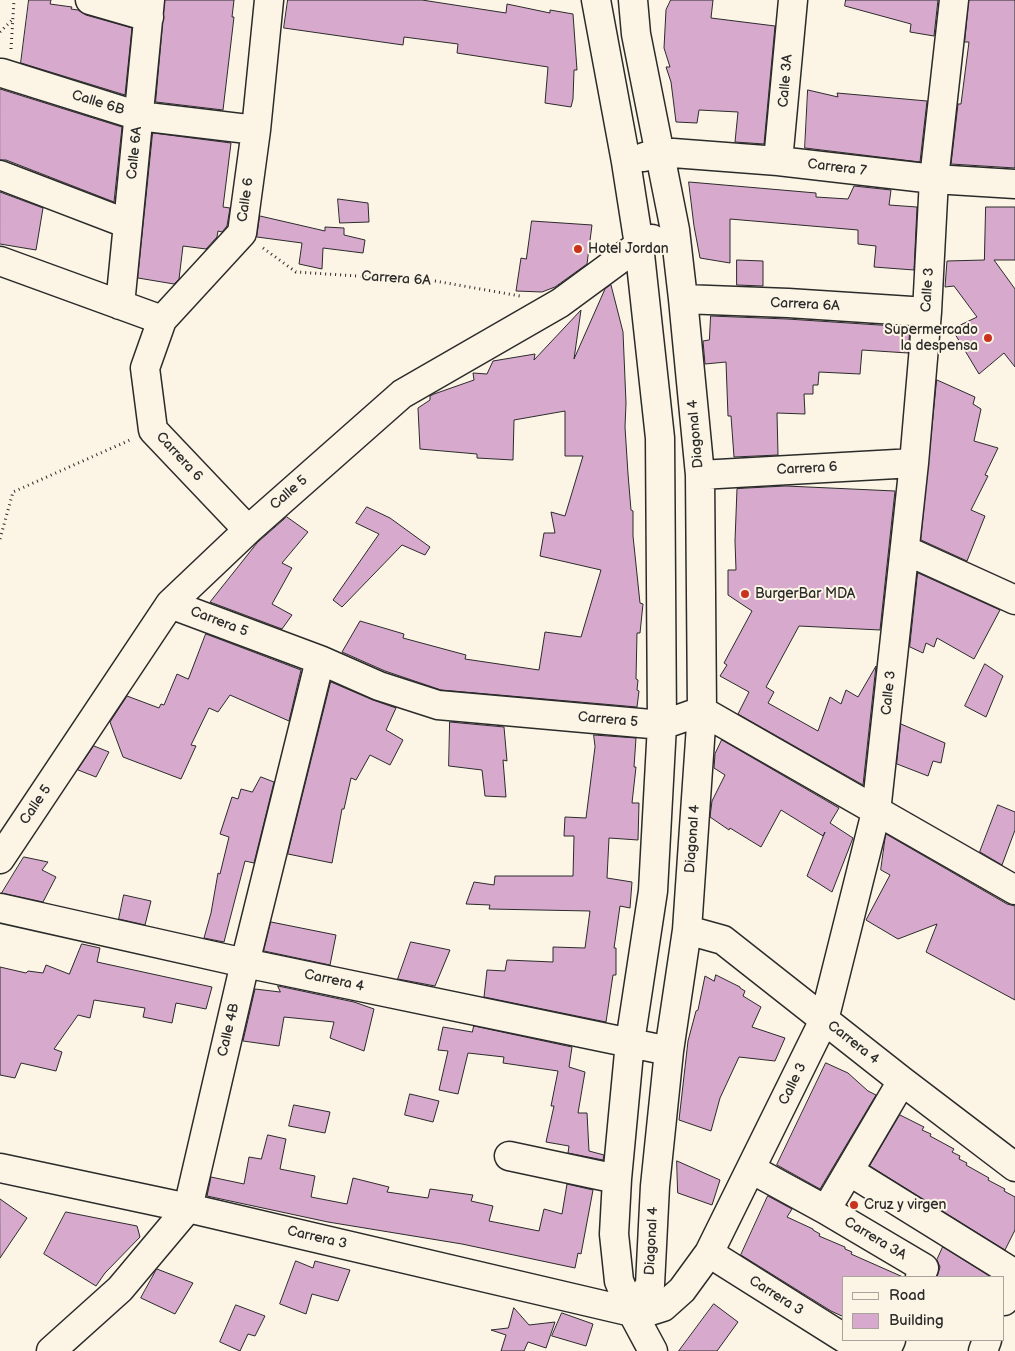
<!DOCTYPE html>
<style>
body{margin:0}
#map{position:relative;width:1015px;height:1351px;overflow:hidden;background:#fcf5e5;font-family:"Balsamiq Sans",sans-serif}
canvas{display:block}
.legend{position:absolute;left:842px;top:1276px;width:162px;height:65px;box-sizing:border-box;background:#fcf5e5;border:1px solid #a8a49b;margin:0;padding:6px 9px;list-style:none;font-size:15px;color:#2b2b2b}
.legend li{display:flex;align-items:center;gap:10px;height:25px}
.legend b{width:25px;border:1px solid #a8a49b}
</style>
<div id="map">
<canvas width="1015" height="1351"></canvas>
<ul class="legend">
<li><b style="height:6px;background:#fcf5e5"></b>Road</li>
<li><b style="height:14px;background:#d7aacd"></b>Building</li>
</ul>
</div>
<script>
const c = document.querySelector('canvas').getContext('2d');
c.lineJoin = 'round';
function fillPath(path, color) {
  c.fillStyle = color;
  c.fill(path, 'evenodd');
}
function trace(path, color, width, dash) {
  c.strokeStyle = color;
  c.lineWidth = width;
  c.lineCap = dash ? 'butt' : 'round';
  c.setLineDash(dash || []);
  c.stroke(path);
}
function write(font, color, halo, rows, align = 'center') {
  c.font = font + ' "Balsamiq Sans",sans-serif';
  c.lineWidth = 4;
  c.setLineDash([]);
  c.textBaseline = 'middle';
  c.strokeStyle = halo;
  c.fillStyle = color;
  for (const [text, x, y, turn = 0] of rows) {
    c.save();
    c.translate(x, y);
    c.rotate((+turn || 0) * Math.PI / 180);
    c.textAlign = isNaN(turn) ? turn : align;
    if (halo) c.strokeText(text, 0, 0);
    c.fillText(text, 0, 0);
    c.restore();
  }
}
const building = new Path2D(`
 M29 0H51L50 4 72 7 71 9 78 10 86 15 132 28 125 95 21 63Z
 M165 0H234L232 17H234L223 110 156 102Z
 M288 0H422L506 13 507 4 550 13V10L573 14 577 70H574L573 99 571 107 545 103 548 67 457 53 458 44 404 37 403 45 284 28Z
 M671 0H713L711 18 775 26 764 144 735 142 738 112 699 110 697 123 676 122 671 82 666 67H670L664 48 666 10Z
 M846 0H938L934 36 910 32 911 24 845 6Z
 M969 0H1015V168L951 164 958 104H961L969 42H965Z
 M0 89 122 127 114 202 6 160H0Z
 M808 90 838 97 837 93 927 101 920 162 805 148Z
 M153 133 231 143 223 207 230 208 227 226 222 232 218 231 217 237 206 249 183 246 179 279 174 284 138 278Z
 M689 182 816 193V197L848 199 854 186 891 190 889 205 917 207 914 270 874 267 876 246 858 244V230L730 219V263L700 258 694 226Z
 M0 192 43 208 36 250 0 244Z
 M338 199 368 203 369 222 340 223Z
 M986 207H1015V260H994L1015 289V367L1004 353 979 374 952 329 977 317 954 286 945 287 947 261 984 260Z
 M260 216 325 231V227L344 228V235L365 240 363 253 323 248 322 269 299 264 302 243 257 237Z
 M532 221 592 225 587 264 555 287 542 292 516 291 521 258 526 259Z
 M737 260 763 261V286L737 285Z
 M611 285 623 332 626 403 625 427 628 474 631 510 633 511V536L640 603 643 604 640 633H637L636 679 638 680 637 690 639 691 637 707 441 690 385 671 342 652 360 621 404 634 403 638 466 655 465 659 539 670 545 632 581 637 601 570 540 556 544 533H555L551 512 565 516 583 456H565V411L514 420 513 460 477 458V454L420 449 418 408 430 400V396L434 394 474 380 473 373 487 374 493 361 535 354 534 360 581 310 574 359 605 289Z
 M711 316 787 319 910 327 908 353 862 350 860 374 819 372 818 385H813V394H804L805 414 777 413 778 455 734 457 731 416H728L726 362 705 364 703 341 709 340Z
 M937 380 975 397 973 404 981 409 974 441 998 448 985 475 988 476 971 510 985 516 967 561 921 540Z
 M786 486 895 491 880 630 799 626 766 687 774 692 768 703 818 731 830 697 841 704 846 690 858 697 876 666 863 785 738 714 749 692 720 676 727 665 724 663 752 611 728 595V570H736L735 541 737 489Z
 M367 507 390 518 430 547 425 555 402 545 342 607 333 600 379 534 356 523Z
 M287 517 308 532 282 563 292 568 272 604 292 615 282 629 210 602 257 543Z
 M918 573 1000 610 974 659 937 638 934 647 926 643 923 653 910 647Z
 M206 634 301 670 289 721 230 695 218 712 209 708 191 745 196 746 181 779 123 757 110 722 127 696 159 708 161 704 164 705 177 674 188 679Z
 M985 664 1003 676 986 717 965 706Z
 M331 682 373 700 396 708 386 730 403 740 390 765 370 755 356 780 351 778 344 809H342L332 863 288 854Z
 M450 722 504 727 507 761 503 760 506 797 485 796 482 770 449 766Z
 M901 724 945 743 941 763 933 761 928 776 897 764Z
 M594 735 636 738 634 767H636L632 803H639L638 840 609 838 607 878 632 882 630 908 620 906 614 948H616V975H613L606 1022 484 997 487 970 505 971 507 960 553 962V947L585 948 590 911 489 909 490 905 466 904 474 882 494 885 495 876H573L574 836H564L565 817 586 818 595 747Z
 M722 740 839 808 830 823 853 838 832 892 807 876 825 832 823 836 781 810 761 847 730 828 729 830 710 817 712 801 725 775 714 768 715 754Z
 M94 746 109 752 96 777 78 770Z
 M261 777 274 782 254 863 245 861 224 942 204 938 211 913 218 873 220 874 229 837 220 834 232 797 238 799 241 789 252 792Z
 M998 805 1015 812V830L1002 865 980 852Z
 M886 834 1007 904 1015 906V1000L926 952 937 924 898 939 866 920 890 875 881 870Z
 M24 857 48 862 42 870 56 877 43 902 2 893Z
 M124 895 151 901 145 925 119 919Z
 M271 922 336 935 330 965 264 951Z
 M411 942 450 950 435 986 398 979Z
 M82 944 100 948 97 962 212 987 206 1009 176 1003 172 1023 143 1017 145 1008 94 1000 90 1018 78 1015 54 1049 62 1052 56 1071 21 1063 15 1078 0 1075V967L26 973 28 971 43 973 46 965 69 974Z
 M716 975 740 987V988L745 991 743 996 761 1007 752 1027 785 1038 775 1061 739 1057 720 1098 711 1131 679 1120 688 1041 696 1011 698 1010 705 976 714 981Z
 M278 986 354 1002 374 1009 364 1051 330 1038 334 1022 284 1017 279 1046 243 1041 255 989 280 992Z
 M474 1026 572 1047 569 1067 585 1072 578 1113H587L589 1151 604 1155 603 1160 568 1153 569 1146 546 1142 554 1106H551L558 1071 503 1063 504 1057 468 1053 458 1094 439 1090 448 1051 438 1050 443 1027 472 1032Z
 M826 1063 848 1073 868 1091 876 1095 820 1189 777 1165Z
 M410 1094 439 1101 433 1122 405 1115Z
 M294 1105 330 1112 325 1133 289 1126Z
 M900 1115 924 1127 922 1130 931 1134 930 1136 954 1149 952 1152 960 1156 959 1159 967 1163 966 1165 989 1178 988 1180 1005 1189 1004 1191 1015 1197V1230L1005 1250 870 1166Z
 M268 1135 286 1139 280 1169 315 1176 311 1197 347 1204 353 1178 389 1187 387 1192 428 1198 430 1189 473 1195 471 1201 493 1206 489 1221 539 1231 544 1209 562 1214 567 1184 593 1190 581 1254 578 1253 575 1268 462 1244 328 1222 207 1196 211 1177 244 1184 249 1157 261 1159Z
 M677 1161 720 1180 712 1205 678 1193Z
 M768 1196 792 1209 787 1217 813 1229V1230L820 1234 819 1236 845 1247V1249L852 1252 851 1254 903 1277H844V1317L831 1311 741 1255Z
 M0 1199 27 1218 0 1258Z
 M66 1212 137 1226 140 1237 105 1273 96 1286 44 1254Z
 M943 1247 991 1277H937L940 1267 937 1260Z
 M296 1261 313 1268 315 1261 350 1270 338 1301 312 1294 306 1314 280 1304Z
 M157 1269 193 1283 175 1314 141 1298Z
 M714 1304 738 1322 717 1351H679Z
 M236 1305 265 1316 255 1336 248 1334 240 1351 220 1342Z
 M514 1308 529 1325 555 1322 546 1348 528 1342 524 1351H501L506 1335 491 1330 508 1328Z
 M562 1313 593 1324 586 1346 552 1336Z`);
fillPath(building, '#d7aacd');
trace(building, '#2b2b2b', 1);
const minor = new Path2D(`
 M90 0 149 17
 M596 0 626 162 639 245 660 438 662 725 653 891 630 1042 617 1179 614 1234 619 1281 632 1312 653 1351
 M2 73 139 116 256 130
 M644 157 660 152 778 161 934 179 1015 184
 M778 161 793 0
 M0 175 128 224
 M0 261 162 320
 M683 299 788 303 927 312
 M120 305 150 0
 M700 475 914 463
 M248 530 153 430 145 368 162 320 242 233 256 130 269 0
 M905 550 1015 600
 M170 604 320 660 379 686 438 705 662 725 702 711 1015 890
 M0 859 170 604 248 530 402 394 560 303 639 245 652 239
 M0 908 245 963 669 1051
 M687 930 723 940 902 1081 1015 1167
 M509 1156 617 1179
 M0 1168 188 1208 632 1312 644 1313 663 1307 682 1290 709 1253 824 1020 876 812 914 463 927 312 934 179 954 0
 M751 1169 826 1210 924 1268 920 1277
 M849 1171 1015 1274
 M826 1210 902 1081
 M709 1253 844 1338
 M1004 1301 1015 1274
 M632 1312 650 1285 655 1186 669 1051 687 930 702 711 700 475 683 299 675 230 636 34 633 0
 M847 1340 865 1351
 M51 1351 120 1289 188 1208 245 963 320 660
 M886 1351 891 1340
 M983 1351 987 1340`);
trace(minor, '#2b2b2b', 31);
trace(new Path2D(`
 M0 32 12 20
 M11 49 14 0
 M263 248 296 272 435 281 520 296
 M0 539 13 492 130 440`), '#2b2b2b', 3, [1, 4]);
trace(minor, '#fcf5e5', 28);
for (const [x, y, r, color] of [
 [578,249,5,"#c8321e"],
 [988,338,5,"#c8321e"],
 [745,594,5,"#c8321e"],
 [854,1205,5,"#c8321e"]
]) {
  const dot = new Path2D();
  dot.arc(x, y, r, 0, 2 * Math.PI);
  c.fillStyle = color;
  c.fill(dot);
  trace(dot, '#fcf5e5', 2);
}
write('14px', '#2b2b2b', '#fcf5e5', [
 ["Calle 3A",786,81,-85],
 ["Calle 6B",98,103,17],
 ["Calle 6A",135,153,-84],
 ["Carrera 7",837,168,7],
 ["Calle 6",246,200,-82],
 ["Carrera 6A",396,279,4],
 ["Calle 3",928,290,-86],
 ["Carrera 6A",805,305,3],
 ["Diagonal 4",696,434,-95],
 ["Carrera 6",179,457,47],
 ["Carrera 6",807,469,-3],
 ["Calle 5",289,493,-41],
 ["Carrera 5",219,622,21],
 ["Calle 3",889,693,-84],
 ["Carrera 5",608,720,5],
 ["Calle 5",36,805,-56],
 ["Diagonal 4",693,839,-86],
 ["Carrera 4",334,981,12],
 ["Calle 4B",229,1030,-77],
 ["Carrera 4",853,1043,38],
 ["Calle 3",793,1084,-64],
 ["Carrera 3",317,1238,13],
 ["Carrera 3A",875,1239,31],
 ["Diagonal 4",652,1241,-87],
 ["Carrera 3",776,1296,32]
]);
write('14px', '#2b2b2b', '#fcf5e5', [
 ["Hotel Jordan",588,249],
 ["Supermercado",978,330,"right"],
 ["la despensa",978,346,"right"],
 ["BurgerBar MDA",755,594],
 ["Cruz y virgen",864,1205]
], 'left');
</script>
